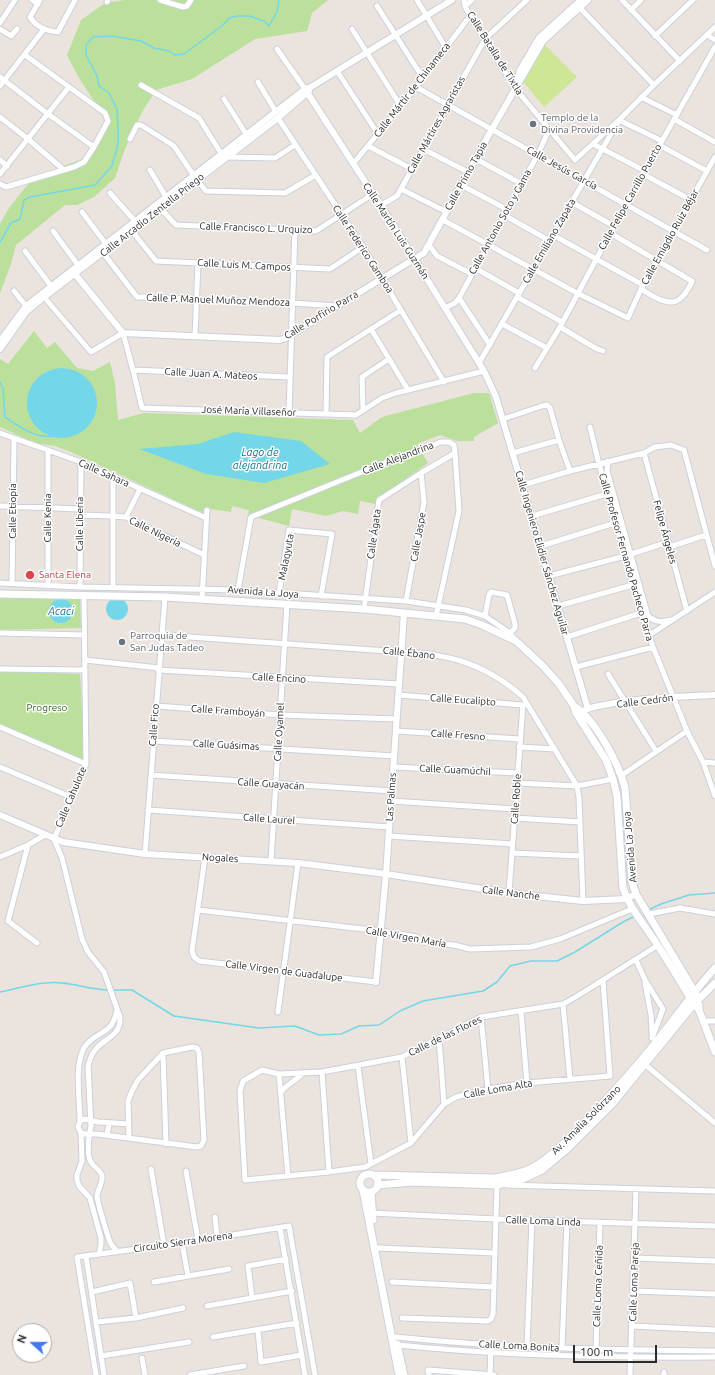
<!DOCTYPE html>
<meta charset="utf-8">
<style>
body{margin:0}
#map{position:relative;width:715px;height:1375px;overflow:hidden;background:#ebe3dd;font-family:Ubuntu,sans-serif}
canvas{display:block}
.north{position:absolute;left:12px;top:1323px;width:40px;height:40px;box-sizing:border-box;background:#fff;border:1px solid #aaa;border-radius:50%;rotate:291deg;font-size:11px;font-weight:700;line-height:16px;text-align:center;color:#2a2a2a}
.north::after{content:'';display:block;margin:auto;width:14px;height:18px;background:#4378f2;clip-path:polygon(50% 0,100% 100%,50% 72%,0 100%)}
.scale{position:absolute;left:573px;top:1345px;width:84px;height:18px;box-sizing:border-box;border:2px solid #2a2a2a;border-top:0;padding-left:5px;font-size:12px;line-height:14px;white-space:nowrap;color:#2a2a2a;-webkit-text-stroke:3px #fff;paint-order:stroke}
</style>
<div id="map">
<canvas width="715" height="1375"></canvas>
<div class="north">N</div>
<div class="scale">100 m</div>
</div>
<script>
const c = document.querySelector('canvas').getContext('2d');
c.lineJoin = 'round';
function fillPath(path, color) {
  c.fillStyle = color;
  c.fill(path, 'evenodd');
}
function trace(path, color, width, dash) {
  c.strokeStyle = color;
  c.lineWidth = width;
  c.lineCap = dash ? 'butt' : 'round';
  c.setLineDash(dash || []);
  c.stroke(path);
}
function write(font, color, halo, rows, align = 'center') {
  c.font = font + ' Ubuntu,sans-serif';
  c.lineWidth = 3;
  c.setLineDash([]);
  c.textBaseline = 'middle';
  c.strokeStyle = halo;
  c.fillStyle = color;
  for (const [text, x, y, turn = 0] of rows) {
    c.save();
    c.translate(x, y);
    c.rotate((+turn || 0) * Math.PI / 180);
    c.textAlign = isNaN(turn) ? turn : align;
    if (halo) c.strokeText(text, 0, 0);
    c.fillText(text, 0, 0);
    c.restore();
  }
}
fillPath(new Path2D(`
 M125 0H328L312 13 307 31 255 39 192 79 156 90 142 112 125 149 115 178 94 197 77 205H65L16 245 11 264 0 293V224L9 208 33 178 82 159 107 121 79 78 67 55 81 20 105 3Z
 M34 331 47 348 55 342 77 368 93 371 110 362 115 383 118 420 144 413 353 420 360 433 382 417 474 393H489L498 423 474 437V441H457L440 435 417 444 428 463 383 495 375 504 360 501 358 514 343 511 326 516 292 509 289 526 248 515 249 510 232 506 231 512 204 508 203 513 71 452 55 446 35 443 0 427V359L8 364Z
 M0 597H80L81 628 0 630Z
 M0 671 80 674 85 763 0 725Z`), '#bae09b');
fillPath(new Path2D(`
 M543 43 577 77 544 107 521 79Z`), '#cee797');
fillPath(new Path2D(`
 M27 403a35 35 0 1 1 70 0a35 35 0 1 1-70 0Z
 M234 432 301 441 330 464 264 483 206 474 139 449 198 444Z
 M106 609a11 11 0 1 1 22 0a11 11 0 1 1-22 0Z
 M49 611a12 12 0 1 1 24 0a12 12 0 1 1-24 0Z`), '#74d7e9');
trace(new Path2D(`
 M0 242 11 223 20 219 24 200 30 197 95 185 112 166 118 144V128L117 109 109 93 99 86 97 76 86 55V45L93 37 112 36 141 41 154 48 169 51 175 55 184 54 223 25 229 18 237 16H249L264 21 269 26 277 12 279 0
 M0 382 3 388 5 417C19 426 35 439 53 436
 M648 910 661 904 689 895 715 893
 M112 990H132L174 1016 259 1028 295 1026 319 1035 341 1034 359 1026 379 1025 400 1011 423 1001 483 991 497 982 510 966 531 961H557L575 952 623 922 635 916
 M0 992C15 989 31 984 46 983 67 980 88 990 109 990`), '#74d7e9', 1.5);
const minor = new Path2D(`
 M32 0 38 4
 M40 0 30 17C36 27 46 31 58 32L75 0
 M160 0 183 7 187 6 191 0
 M417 0 446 48
 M464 0 465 6 470 16 515 88 575 160 619 120 654 85 715 27
 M622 0 680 61
 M107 2 108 0
 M377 6 423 78
 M465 6 472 0
 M578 6 654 85
 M631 10 641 0
 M0 23 15 0
 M0 29 11 36 17 29
 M352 29 400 105
 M707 35 715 40
 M655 36 693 0
 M277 49 305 89
 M337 71 378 134
 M0 77 48 114 94 147
 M258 82 276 112
 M141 85 199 118 222 155
 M0 86 44 29
 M416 87 707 250
 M641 97 677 115
 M224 99 248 137
 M0 117 28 139 64 170
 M278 118 363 247 444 382
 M674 119 715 142
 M130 139 137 125H141L174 146 194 176
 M593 144 645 171
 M659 145 707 171
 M368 146 412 169
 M423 149 468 172
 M227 157 275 158 295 145
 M476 159 522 184
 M0 160 7 166
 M353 164 416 87 470 16
 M150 170 166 197
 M0 174 69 87
 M643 174 691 200
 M197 180 206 191 285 193 316 175
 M0 184 6 187 74 167 84 162 94 147 108 121 105 113 25 55
 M461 185 508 210
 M401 189 447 212
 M110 193 135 221
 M571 202 614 226
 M381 205 397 196 485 39 527 0
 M160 208 176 225 316 231 373 194
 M82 212 106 244
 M504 215 550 241
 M443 220 577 293 628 318 641 289 715 157
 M53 231 78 265
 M132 231 156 261 330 269 363 247
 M610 233 692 281V282C689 287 686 294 681 298 670 309 651 295 641 289
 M553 235 643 285
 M429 245 437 256 472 274
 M101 250 137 297 292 303 337 306
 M25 251 51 286
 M475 268 519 293
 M14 291 26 306
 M44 297 91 352 123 333 133 370 142 408 356 415 382 398 396 393 484 371
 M517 297 562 322
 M459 298 490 345
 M445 308 455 303 459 298 538 154 549 130
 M502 324 547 348
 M560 327 597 349 603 351
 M371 329 408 390
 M195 336 198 263
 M479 363 619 120 662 141
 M535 368 560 327 614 226 715 47
 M133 370 289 377
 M363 410 362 377 389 359
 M289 412 295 230
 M326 414 327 357 401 310
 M503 419 542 406 547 405 550 408 559 440 570 471
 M590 427 599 464 641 613 653 647 687 731 703 762 715 796
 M0 433 81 462 206 518
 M513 453 559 440
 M644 453 687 611
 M608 461 607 471 648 616C656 623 662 622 672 620
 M523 485 570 471 644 453 655 447 671 445 684 450 715 566
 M0 506 80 509
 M80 515 112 516 126 517 204 555
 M532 516 610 493
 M126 517 140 489
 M541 546 618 522
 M669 547 706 535
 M549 576 625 556 668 542
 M0 583 80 587 238 590 406 601 466 610 485 616 510 633 515 640
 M12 584 14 439
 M48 586V450
 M80 587 81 462
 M113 587V476
 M238 590 251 517 374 467 441 442H449L454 445 455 453 459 511 436 616
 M279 593 289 530 332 534 321 596
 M84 596 86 764 54 839 62 858 82 939 88 952 104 972 120 1017C121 1036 106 1037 96 1049 91 1054 90 1060 88 1066L91 1126C89 1134 86 1155 91 1162 94 1168 101 1170 102 1176 103 1184 97 1190 97 1197 98 1203 108 1239 111 1244 113 1247 115 1249 117 1251
 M202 599 207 510
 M406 601 424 502 421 473
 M558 606 636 584
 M364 609 379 500 421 473 455 453
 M485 616 489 595 491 592 507 595 515 624V628L510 633
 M0 633 84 635
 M161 635 430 654C440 656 451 658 461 661 483 668 505 681 523 697L577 786 579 798 583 901
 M648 636 715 592
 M567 637 644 612
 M85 660 159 668
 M576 667 653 647
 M0 669 84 670
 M158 670 399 684
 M608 674 656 751
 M398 695 523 705 525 704
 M156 706 280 715 397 719
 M0 727 86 764
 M396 731 520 739
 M153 741 394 756
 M519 747 555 749
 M703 762 715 763
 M0 767 71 797
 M393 767 518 773
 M151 775 392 791
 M622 775 687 731
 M517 783 577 786 613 779
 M391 801 515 809
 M148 810 389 827
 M514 818 580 822
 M389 836 512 844
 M28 845 8 921 37 943
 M512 853 581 856
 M145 854 165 597
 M0 857 28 845 45 835
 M205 857 192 951 194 957 199 961 376 982
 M271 861 287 604
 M509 893 523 705
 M198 910 381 931 417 937 423 942 454 945 470 949 531 947 560 939 632 909
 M649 914 680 908 715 914
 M636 960 645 980 663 1009 652 1038
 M603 980 610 1076 527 1083 488 1089 456 1097 444 1104 411 1143 365 1167 329 1172 245 1180 240 1091 243 1081 262 1070 279 1074 322 1072 402 1057 481 1017 563 1004C577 997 590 988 603 980 621 968 640 957 658 945
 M645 983 651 1015 652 1034
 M563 1004 570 1079
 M521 1011 527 1083
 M278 1012 298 863
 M481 1017 488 1089
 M704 1021H715
 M439 1038 444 1104
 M163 1053 166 1144
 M402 1057 411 1143
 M358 1066 371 1164
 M648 1067 715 1123
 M322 1072 329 1172
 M279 1074 288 1176
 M281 1092C287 1084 296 1081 303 1073
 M80 1121 85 1119 98 1122 129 1124
 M81 1133 85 1134H97L197 1147 201 1146 204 1140 199 1052 197 1048 192 1047 163 1053 138 1080 132 1091 128 1101 129 1138
 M107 1135 109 1124
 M151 1169 164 1245
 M186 1171 198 1240
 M506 1185 715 1191
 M371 1213 496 1219 715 1226
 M215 1217 217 1237
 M280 1228 305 1375
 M182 1243 188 1276
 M378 1248 495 1253
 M99 1254 101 1244V1238L90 1198 79 1186 77 1180V1175L82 1161 81 1133 78 1127 80 1121C80 1100 74 1066 84 1048 95 1030 112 1037 117 1010
 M86 1256 104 1375
 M635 1258 715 1261
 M154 1282 229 1269
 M392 1282 493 1287
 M634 1291 715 1294
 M92 1292 130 1283 136 1318
 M252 1297 248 1266 286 1259
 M207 1306 292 1291
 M402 1318 488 1321 491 1319 493 1314 497 1185H498
 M96 1322 136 1318 183 1308
 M632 1326 715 1330
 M258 1331 261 1362 302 1355
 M213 1337 297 1323
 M396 1337C502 1348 609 1350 715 1351
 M398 1345C503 1356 609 1358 715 1357
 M527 1346 532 1220
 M562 1348 567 1221
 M596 1349 600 1223
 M101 1356 189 1342
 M142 1358 145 1375
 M96 1375 77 1257 182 1243 289 1226 315 1375
 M190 1375 244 1366
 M429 1375 428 1370 494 1375
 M490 1375 491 1345
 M630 1375 636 1189
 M664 1375V1372`);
const tertiary = new Path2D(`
 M517 81 520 70 539 38 581 0
 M305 89 373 194 381 205 484 371 496 397 588 709
 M75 274 123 333 280 340 286 338 337 306 424 253 492 129 543 41 588 0
 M0 341 26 306 305 89 311 87 452 0
 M0 349 26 312 44 297 278 118 309 91
 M586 709C627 698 672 697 715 695
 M0 815 63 842 145 854 298 863 386 874 509 893 583 901 626 899 636 894
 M376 982 386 874 404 613`);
const secondary = new Path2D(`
 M0 594 165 597 364 609 465 619 482 625 516 641 543 666 559 684 574 706 576 713 606 760 613 779 617 796 623 888C630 910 646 926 658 946 671 965 682 985 694 1004L699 1010
 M574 706C595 719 619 764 625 788L632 882 636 894 696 994
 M699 1005V1010L715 1052
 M360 1183a9 9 0 1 1 18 0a9 9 0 1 1-18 0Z
 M373 1175 495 1178C507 1176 519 1174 530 1169 549 1160 569 1139 583 1124 610 1096 636 1068 660 1037 678 1014 695 990 715 968
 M378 1185 412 1182 497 1185 523 1179 542 1170 568 1148 613 1103 694 1004 715 983
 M363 1190 399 1375
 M371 1192 373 1220
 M397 1344 404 1375`);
trace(minor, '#cbd0db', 7);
trace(tertiary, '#cbd0db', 8);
trace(secondary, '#cbd0db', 9);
trace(minor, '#fff', 5);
trace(tertiary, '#fff', 6);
trace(secondary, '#fff', 7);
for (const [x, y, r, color] of [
 [533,124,4,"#6b7280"],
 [30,575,5,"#e0444e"],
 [122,642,4,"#6b7280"]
]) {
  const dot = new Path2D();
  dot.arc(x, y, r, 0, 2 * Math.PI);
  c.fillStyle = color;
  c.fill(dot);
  trace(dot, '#fff', 1.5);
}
write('10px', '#2a2a2a', '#fff', [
 ["Calle Batalla de Tixtla",495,53,58],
 ["Calle Mártir de Chinameca",412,90,-52],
 ["Calle Mártires Agraristas",436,125,-61],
 ["Calle Jesús García",562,168,29],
 ["Calle Primo Tapia",466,176,-61],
 ["Calle Felipe Carrillo Puerto",630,197,-61],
 ["Calle Arcadio Zentella Priego",152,215,-38],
 ["Calle Antonio Soto y Gama",500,222,-61],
 ["Calle Francisco L. Urquizo",256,228,2],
 ["Calle Martín Luis Guzmán",396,231,57],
 ["Calle Emigdio Ruiz Béjar",670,237,-61],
 ["Calle Emiliano Zapata",549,241,-60],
 ["Calle Federico Gamboa",363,249,57],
 ["Calle Luis M. Campos",244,265,3],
 ["Calle P. Manuel Muñoz Mendoza",218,300,2],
 ["Calle Porfirio Parra",321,315,-31],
 ["Calle Juan A. Mateos",211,374,3],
 ["José María Villaseñor",249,411,2],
 ["Calle Alejandrina",398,458,-21],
 ["Calle Sahara",104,473,24],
 ["Calle Etiopía",13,511,-90],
 ["Calle Kenia",48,518,-90],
 ["Calle Liberia",80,524,-90],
 ["Calle Nigeria",155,532,26],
 ["Felipe Ángeles",665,532,75],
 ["Calle Ágata",374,534,-82],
 ["Calle Jaspe",418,537,-80],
 ["Calle Ingeniero Elidier Sánchez Aguilar",542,553,74],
 ["Malaqyuta",286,557,-79],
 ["Calle Profesor Fernando Pacheco Parra",626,557,74],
 ["Avenida La Joya",263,592,4],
 ["Calle Ébano",409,653,6],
 ["Calle Encino",279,678,3],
 ["Calle Eucalipto",463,700,4],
 ["Calle Cedrón",645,701,-7],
 ["Calle Framboyán",228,711,4],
 ["Calle Fico",154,725,-86],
 ["Calle Oyamel",279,732,-87],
 ["Calle Fresno",458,735,4],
 ["Calle Guásimas",226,745,3],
 ["Calle Guamúchil",455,770,3],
 ["Calle Guayacán",271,784,4],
 ["Calle Cahulote",71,797,-67],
 ["Las Palmas",391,797,-86],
 ["Calle Roble",516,799,-86],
 ["Calle Laurel",269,819,4],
 ["Avenida La Joya",630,847,-95],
 ["Nogales",220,858,3],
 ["Calle Nanche",511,893,7],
 ["Calle Virgen María",406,937,10],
 ["Calle Virgen de Guadalupe",284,971,7],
 ["Calle de las Flores",445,1036,-26],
 ["Calle Loma Alta",498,1089,-10],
 ["Av. Amalia Solórzano",586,1120,-45],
 ["Calle Loma Linda",543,1221,2],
 ["Circuito Sierra Morena",183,1242,-8],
 ["Calle Loma Pareja",634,1282,-88],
 ["Calle Loma Ceñida",598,1286,-88],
 ["Calle Loma Bonita",519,1346,3]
]);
write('10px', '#5b616d', '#fff', [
 ["Templo de la",541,118],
 ["Divina Providencia",541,130],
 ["Parroquia de",130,636],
 ["San Judas Tadeo",130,648]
], 'left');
write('10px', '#be3a42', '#fff', [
 ["Santa Elena",39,575]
], 'left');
write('10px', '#34641d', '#fff', [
 ["Progreso",47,708]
]);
write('italic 11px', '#137795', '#fff', [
 ["Lago de",260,452],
 ["alejandrina",260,465],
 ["Acaci",61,611]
]);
</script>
